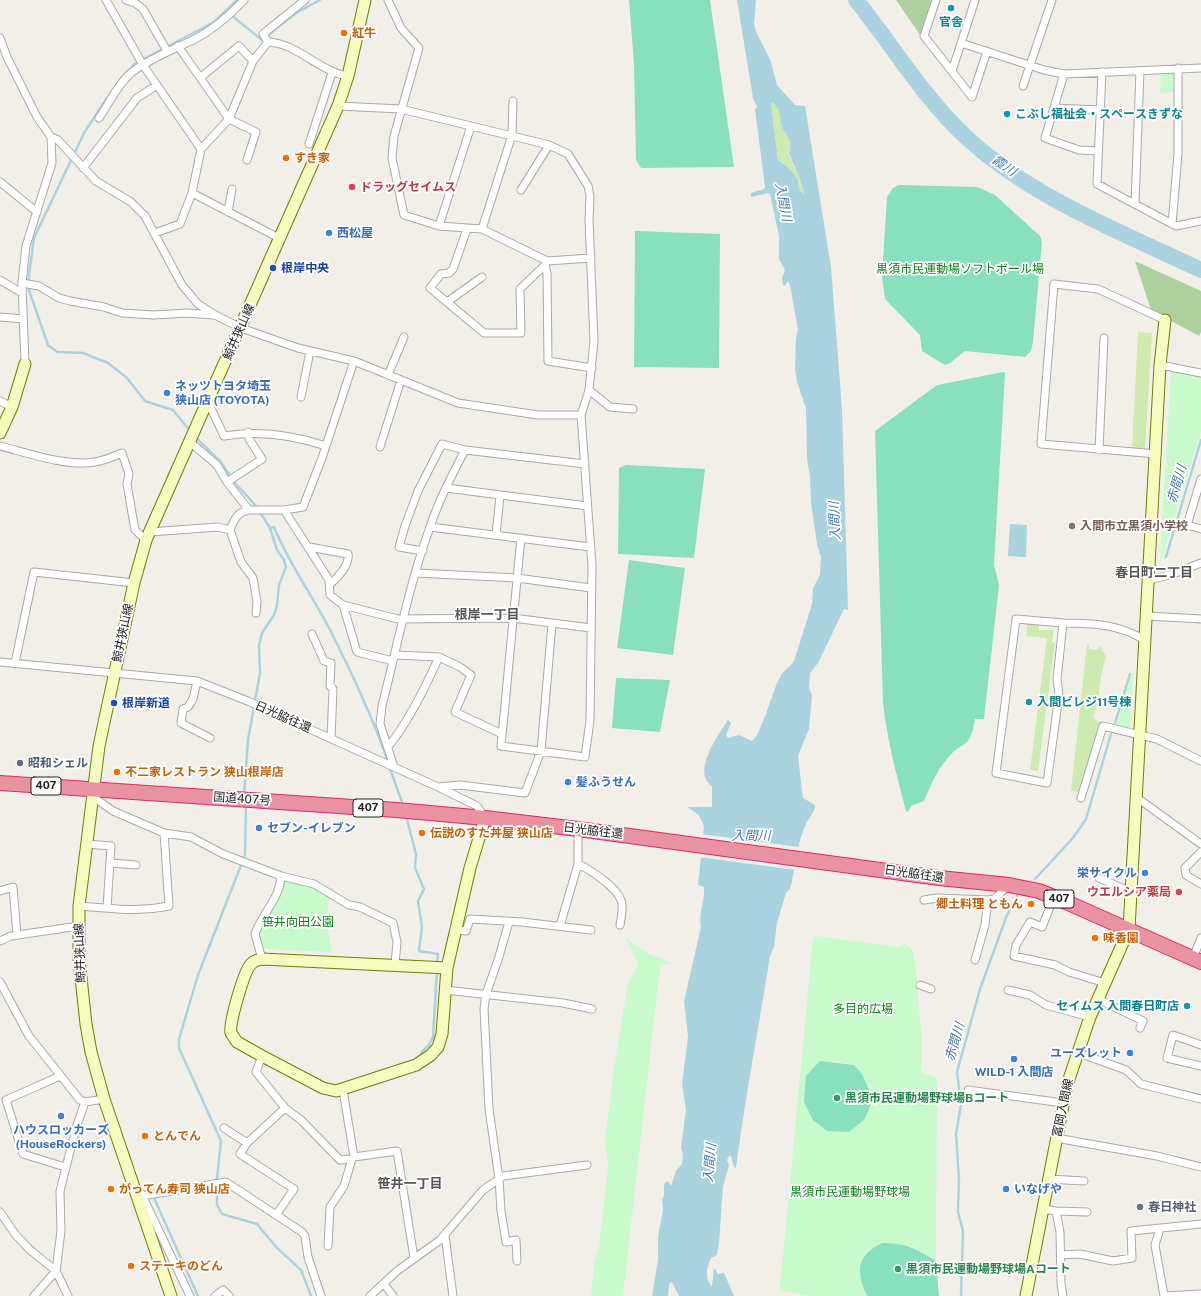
<!DOCTYPE html>
<meta charset="utf-8">
<style>
body{margin:0}
canvas{display:block;background:#f2efe9}
</style>
<canvas width="1201" height="1296"></canvas>
<script>
const c = document.querySelector('canvas').getContext('2d');
c.lineJoin = 'round';
function fillPath(path, color) {
  c.fillStyle = color;
  c.fill(path, 'evenodd');
}
function trace(path, color, width, dash) {
  c.strokeStyle = color;
  c.lineWidth = width;
  c.lineCap = dash ? 'butt' : 'round';
  c.setLineDash(dash || []);
  c.stroke(path);
}
function write(font, color, halo, rows, align = 'center') {
  c.font = font + ' "Public Sans","Noto Sans JP",sans-serif';
  c.lineWidth = 3.5;
  c.setLineDash([]);
  c.textBaseline = 'middle';
  c.strokeStyle = halo;
  c.fillStyle = color;
  for (const [text, x, y, turn = 0] of rows) {
    c.save();
    c.translate(x, y);
    c.rotate((+turn || 0) * Math.PI / 180);
    c.textAlign = isNaN(turn) ? turn : align;
    if (halo) c.strokeText(text, 0, 0);
    c.fillText(text, 0, 0);
    c.restore();
  }
}
fillPath(new Path2D(`
 M773 102 779 111 782 128 790 141 788 153 801 182 804 194 799 190 798 180 790 169 778 160 771 104Z
 M1138 332 1152 333 1145 448H1132Z
 M1027 624 1039 625V630H1054L1052 642 1055 643 1038 771 1030 770 1047 638 1026 636Z
 M1087 645H1089V649L1097 650 1100 646 1106 657C1099 678 1100 698 1093 718L1101 723 1080 792 1071 791Z`), '#cdebb0');
fillPath(new Path2D(`
 M896 0H933L921 36Z
 M1135 261 1201 291V332L1199 336 1151 310Z`), '#add19e');
fillPath(new Path2D(`
 M1161 73H1175L1174 92 1160 93Z
 M1171 370 1201 376V432L1160 564 1165 467 1167 466 1166 456Z
 M1133 670 1130 729 1116 726Z
 M283 880 313 886 329 898 326 921 332 952 263 949 259 932 281 892Z
 M816 936 899 947 904 943 912 949 915 962 922 1040 921 1072 937 1078 936 1261 912 1246 862 1285 867 1296H812L783 1291 780 1288 813 938ZM820 1061 854 1064C876 1092 879 1110 849 1132Z
 M626 938 647 953 672 963 661 965 658 984 623 1296H591L594 1263 599 1247 608 1167 605 1140 614 1068 628 983 639 965Z`), '#c8facc');
fillPath(new Path2D(`
 M629 0H710L734 167 641 168 636 160 634 64Z
 M899 185 977 187 995 195 1040 236 1042 242 1033 342 1031 351 1025 357 965 351 950 363 945 365 922 351 920 335 885 299 882 276 887 197 893 188Z
 M635 231 720 234 719 368 634 367Z
 M1003 372 1005 373 994 565 999 585 984 719H975C970 752 962 739 946 760 936 772 930 787 924 801L911 806 908 812 906 811C897 776 887 740 883 703L875 431 937 385Z
 M626 465 705 469 694 558 618 554 619 468Z
 M629 560 685 568 673 655 617 648Z
 M616 678 670 680 660 732 612 728Z
 M820 1061 854 1065 862 1074 871 1094 870 1107 864 1120 849 1132 827 1131 813 1120 804 1102 806 1076Z
 M882 1243C906 1243 917 1249 936 1261L939 1296H867C856 1271 856 1256 882 1243Z`), '#88e0be');
fillPath(new Path2D(`
 M737 0H756L754 24 756 32 770 59 777 85 795 105 805 106 831 267 842 409 848 610 844 609 818 663 810 673 809 687 812 696 809 729 798 756 803 798 815 805C815 813 809 817 806 824 796 845 796 867 790 889L786 893 777 923 774 947 770 956C759 1027 745 1097 736 1168L734 1167 731 1156H729L727 1160 729 1165 723 1186 719 1243 717 1255 711 1258C707 1267 704 1279 712 1286L714 1268 718 1274 724 1273 734 1296H679L672 1282 669 1284 668 1296H652L658 1260V1237L663 1210 662 1200 664 1195V1184L668 1181 671 1186 676 1171 682 1164 683 1154 681 1147 686 1110 682 1084 688 1037 684 1001 701 927C698 914 705 901 704 887L698 885 704 826 699 815 687 807H712V786C691 772 719 734 728 720L731 723 726 735 728 738 739 735 752 741C762 734 772 691 780 677 783 670 790 668 794 661L812 604 813 588 820 575 821 557 817 544 811 503 810 477 807 459 806 408 797 382 795 368 796 338 798 330 790 285 788 281 785 286 783 285 782 278 785 270 779 259V236L770 194 768 193 751 197V193L764 189 765 186 755 110 757 107 753 98ZM773 102 779 111 782 128 790 141 789 153 801 182 804 194 799 190 798 180 790 169 778 160 771 104Z
 M1010 524 1027 525 1026 557 1008 556Z`), '#aad3df');
fillPath(new Path2D(`
 M701 834 799 847 796 870 699 857Z`), '#f2efe9');
trace(new Path2D(`
 M231 15 262 40 296 13 320 0
 M124 75 136 63 214 22 237 0
 M107 98 84 133 34 238 29 275V290L48 345 57 352 83 353 108 363 127 378 145 401 173 410 190 431
 M196 438 220 461 236 484 256 506 270 528 277 550 284 560 286 567 279 585 277 606 274 615 262 633 259 646 260 673 248 740 244 794
 M270 528 274 527C288 562 310 592 328 626 350 669 372 715 388 762
 M1166 557 1201 440
 M1115 723 1130 674
 M389 766 403 805
 M246 805 245 855 198 975 179 1039V1048L221 1141 217 1178V1205L222 1214 257 1224 276 1247 301 1270 311 1296
 M406 816 416 854 415 868 424 889 418 901 422 927 419 951 438 954 437 965
 M1035 879 1073 838 1086 819 1111 734
 M421 1053 429 1045 433 1037 437 970
 M154 1198 198 1296
 M961 1296 963 1231 958 1212 959 1180 956 1134 961 1104 957 1072 980 989 1007 915 1017 896`), '#aad3df', 2.5);
trace(new Path2D(`
 M856 0C893 46 923 97 966 137 1030 197 1123 233 1201 270`), '#aad3df', 16);
const street = new Path2D(`
 M106 0 143 65 201 149
 M126 0 135 3 143 9 167 51
 M388 0 401 28 419 48 394 136 392 158 404 215 439 226 482 229 547 261 591 258
 M936 0 924 36 972 97
 M0 38 7 57 37 117 51 137 52 163 26 246 22 283 25 364
 M268 42 263 34 305 0
 M961 43 1044 70 1064 74 1201 68
 M178 46 229 119 256 132 247 160
 M952 71 975 0
 M1102 72 1097 184 1176 226 1201 221
 M1064 74 1045 138 1079 150 1098 151
 M201 77 239 46 253 61
 M1023 86 1052 0
 M972 97 987 51
 M338 106 401 109 549 145 568 154 588 186 590 196 589 220 594 341 589 390 581 415 592 565 590 721 585 757 501 746 521 538
 M1054 108 1100 110
 M99 118C109 104 117 85 131 73 149 59 172 50 193 40 213 30 229 16 244 0
 M51 137 58 140 96 181 131 202 145 216 182 285 198 304 215 315 241 328 298 348 354 361 458 403 538 415H581
 M309 144 332 73
 M83 168 137 98 157 85
 M0 182 37 212
 M521 190 549 145
 M1135 204 1140 71
 M228 212 232 189
 M1172 224 1178 154V68
 M439 226 471 126
 M467 229 453 269 449 273 441 274 430 288 484 333H521L520 289 545 265 547 261
 M482 229 512 135 513 101
 M155 233 180 224 192 193
 M281 239 192 193 201 149 229 119 253 61 268 42C297 43 318 71 348 76
 M545 265 547 273 548 361 592 368
 M0 280 22 293
 M22 283 39 286 59 298 70 301 104 307 122 313 154 315 187 313 213 315
 M447 302 482 277
 M0 317 23 319
 M1160 365 1201 373
 M388 375 404 337
 M589 390 610 407 633 409
 M301 397 310 351
 M0 401 12 407
 M208 402 224 436C259 430 293 435 326 446
 M190 442 217 465 227 482 249 510H284L303 507 322 458 354 361
 M0 446C28 453 67 467 95 462 104 461 114 456 122 453L129 474 127 484 135 530 146 540
 M380 447 401 380
 M1099 450 1104 338
 M1157 454 1041 444 1054 284 1098 289 1165 320
 M1201 479 1187 525 1201 529
 M227 482 262 459 249 439 248 432
 M446 488 587 506
 M249 510C237 512 234 520 230 530L241 562 253 578 257 602 256 613
 M284 510 329 580 330 595 343 605 357 652 393 661
 M430 527 590 547
 M150 532 218 527 230 530
 M496 535 500 496
 M309 547 348 554C350 564 338 578 330 584
 M423 551 399 547 405 526 418 491 442 444 465 450 585 464
 M416 573 517 578 591 588
 M1149 580 1173 574 1201 563
 M343 605 398 619 513 618 591 628
 M1147 616 1201 619
 M1016 619 1063 623 1057 679 1059 695 1047 783 996 773Z
 M1063 623C1092 623 1120 624 1146 641
 M312 634 324 661 331 663 330 686 333 689 331 738
 M439 657 460 667 471 675 455 712 502 734
 M0 662 197 681 250 702 438 787 477 806 485 818
 M15 663 34 572 134 583
 M197 681 193 699 188 707 183 709 181 723 210 738
 M388 747C409 721 425 688 439 657L395 655
 M394 767 380 724 382 706C397 647 409 585 430 527 439 500 452 475 465 450
 M438 787 460 785 525 793 541 751 552 624
 M92 796 113 811 164 833 191 837 223 854 281 876 314 884 349 905 360 907 393 923 397 942 395 965
 M1136 797 1201 844
 M1081 798 1103 726 1157 739 1201 761
 M86 844 111 846 107 908
 M1201 852 1185 868 1186 875 1201 884
 M110 863 136 865
 M578 864C591 870 616 887 621 900 624 906 621 918 620 925
 M1099 878 1131 892
 M0 891 13 887 17 935
 M1054 897 1042 927 1030 922 1016 945 1014 956 1055 965 1069 972 1105 983
 M924 900 937 898 988 900 994 899 1009 885
 M79 906C113 908 135 913 169 906L164 833
 M560 926 578 864V829
 M456 930 466 931 470 919 522 922 591 930
 M0 941 11 936 79 926
 M1193 958 1201 938
 M262 959 255 934C262 913 280 899 281 876
 M975 960 985 925 988 900
 M0 982 29 1036 80 1100 85 1102 104 1099
 M920 985 931 989
 M445 990 563 1003 592 1009
 M1008 990 1030 995 1046 1005 1090 1017
 M1098 999 1143 1021 1140 1028
 M1201 1045 1173 1035 1167 1058 1201 1066
 M1076 1052 1126 1070 1141 1084 1201 1099
 M262 1056 256 1072 285 1108 301 1120 340 1160 352 1159 344 1186 330 1207 328 1246
 M60 1076 6 1100 23 1154 65 1167
 M343 1090 354 1157 397 1151 414 1258
 M968 1090 1063 1103
 M224 1128 247 1143
 M1056 1138 1157 1156 1201 1167
 M1048 1179 1084 1181
 M141 1193 190 1296
 M137 1198 142 1196 226 1182 302 1232 305 1236 308 1257 321 1296
 M1043 1209 1056 1211 1060 1232 1061 1284 1063 1296
 M1056 1211 1087 1212
 M0 1212 15 1234 29 1249 56 1271 68 1296
 M276 1215 294 1189 240 1154 247 1143 285 1108
 M1160 1229 1155 1245 1164 1296
 M445 1235 453 1296
 M1061 1255 1080 1254 1113 1261 1132 1258 1131 1231 1201 1224
 M517 1261 516 1240 506 1242 501 1211 499 1179 503 1176 587 1165
 M384 1284 393 1296
 M34 1296 56 1271 61 1231 60 1191 76 1128 85 1102
 M215 1296 223 1290 229 1296
 M370 1296 397 1271 440 1240 483 1190 499 1179 489 1109 484 1009 486 994 498 960 509 922
 M1164 1296 1201 1294`);
const secondary = new Path2D(`
 M0 433 12 407 25 364
 M447 968 262 959C258 960 255 960 251 964 244 971 229 1023 231 1033L237 1042 262 1056 323 1088 336 1091 416 1065 431 1055 438 1047 442 1034 447 968 470 868 485 818
 M171 1296 104 1099 91 1052 86 1024 79 959V906L99 746 134 583 146 540 338 106 348 76 365 0
 M1026 1296 1067 1085 1090 1017 1129 929 1160 365 1165 320`);
const highway = new Path2D(`
 M0 783 397 810 485 818 578 829 939 878 1009 885 1039 891 1066 902 1201 962`);
trace(street, '#a9a9a9', 9);
trace(secondary, '#707d05', 13);
trace(highway, '#dc2a67', 16);
trace(street, '#fff', 7);
trace(secondary, '#f7fabf', 11);
trace(highway, '#e892a2', 14);
for (const [x, y, r, color] of [
 [951,8,4,"#0f9aa8"],
 [344,33,4,"#e8710a"],
 [1007,114,4,"#0f9aa8"],
 [286,158,4,"#e8710a"],
 [352,187,4,"#e0444e"],
 [329,233,4,"#3f7fe0"],
 [273,268,4,"#1a4fb4"],
 [167,393,4,"#3f7fe0"],
 [1072,526,4,"#8d6e63"],
 [1029,702,4,"#0f9aa8"],
 [114,703,4,"#1a4fb4"],
 [20,763,4,"#5c6f8a"],
 [117,772,4,"#e8710a"],
 [568,782,4,"#3f7fe0"],
 [259,828,4,"#3f7fe0"],
 [422,833,4,"#e8710a"],
 [1145,873,4,"#3f7fe0"],
 [1179,892,4,"#e0444e"],
 [1031,904,4,"#e8710a"],
 [1095,938,4,"#e8710a"],
 [1187,1006,4,"#0f9aa8"],
 [1130,1053,4,"#3f7fe0"],
 [1014,1059,4,"#3f7fe0"],
 [837,1098,4,"#2e9e5b"],
 [61,1116,4,"#3f7fe0"],
 [145,1136,4,"#e8710a"],
 [111,1189,4,"#e8710a"],
 [1006,1189,4,"#3f7fe0"],
 [1140,1207,4,"#6b7280"],
 [131,1266,4,"#e8710a"],
 [898,1269,4,"#2e9e5b"]
]) {
  const dot = new Path2D();
  dot.arc(x, y, r, 0, 2 * Math.PI);
  c.fillStyle = color;
  c.fill(dot);
  trace(dot, '#fff', 1.5);
}
for (const [x, y, w] of [
 [46,786,30],
 [368,808,30],
 [1059,899,30]
]) {
  const box = new Path2D();
  box.roundRect(x - w / 2, y - 9, w, 18, 3);
  c.fillStyle = '#fff';
  c.fill(box);
  trace(box, '#222', 1);
}
write('bold 11px', '#222', null, [
 ["407",46,786],
 ["407",368,808],
 ["407",1059,899]
]);
write('bold 12px', '#0d838f', '#fff', [
 ["官舎",951,22,"center"],
 ["こぶし福祉会・スペースきずな",1015,114],
 ["入間ビレジ11号棟",1037,702],
 ["セイムス 入間春日町店",1179,1006,"right"]
], 'left');
write('bold 12px', '#c56008', '#fff', [
 ["紅牛",352,33],
 ["すき家",294,158],
 ["不二家レストラン 狭山根岸店",125,772],
 ["伝説のすた丼屋 狭山店",430,833],
 ["郷土料理 ともん",1023,904,"right"],
 ["味香園",1103,938],
 ["とんでん",153,1136],
 ["がってん寿司 狭山店",119,1189],
 ["ステーキのどん",139,1266]
], 'left');
write('bold 12px', '#be3a42', '#fff', [
 ["ドラッグセイムス",360,187],
 ["ウエルシア薬局",1171,892,"right"]
], 'left');
write('bold 12px', '#366cbe', '#fff', [
 ["西松屋",337,233],
 ["ネッツトヨタ埼玉",175,386],
 ["狭山店 (TOYOTA)",175,400],
 ["髪ふうせん",576,782],
 ["セブン-イレブン",267,828],
 ["栄サイクル",1137,873,"right"],
 ["ユーズレット",1122,1053,"right"],
 ["WILD-1 入間店",1014,1072,"center"],
 ["ハウスロッカーズ",61,1130,"center"],
 ["(HouseRockers)",61,1144,"center"],
 ["いなげや",1014,1189]
], 'left');
write('bold 12px', '#164399', '#fff', [
 ["根岸中央",281,268],
 ["根岸新道",122,703]
], 'left');
write('12px', '#0c8416', '#fff', [
 ["黒須市民運動場ソフトボール場",960,269],
 ["笹井向田公園",298,922],
 ["多目的広場",863,1009],
 ["黒須市民運動場野球場",850,1192]
]);
write('12px', '#222', '#fff', [
 ["鯨井狭山線",239,332,-66],
 ["鯨井狭山線",123,633,-78],
 ["日光脇往還",283,717,24],
 ["国道407号",242,799,4],
 ["日光脇往還",593,831,7],
 ["日光脇往還",914,874,8],
 ["鯨井狭山線",80,953,-92],
 ["富岡入間線",1063,1108,-78]
]);
write('bold 12px', '#785e54', '#fff', [
 ["入間市立黒須小学校",1080,526]
], 'left');
write('bold 12px', '#4e5e75', '#fff', [
 ["昭和シェル",28,763]
], 'left');
write('bold 12px', '#27864d', '#fff', [
 ["黒須市民運動場野球場Bコート",845,1098],
 ["黒須市民運動場野球場Aコート",906,1269]
], 'left');
write('bold 12px', '#5b616d', '#fff', [
 ["春日神社",1148,1207]
], 'left');
write('italic 13px', '#4a7aab', '#fff', [
 ["霞川",1004,166,34],
 ["入間川",783,202,79],
 ["赤間川",1177,484,-73],
 ["入間川",835,521,-93],
 ["入間川",751,836],
 ["赤間川",955,1042,-74],
 ["入間川",710,1163,-85]
]);
write('bold 13px', '#555', '#fff', [
 ["春日町二丁目",1154,573],
 ["根岸一丁目",487,615],
 ["笹井一丁目",410,1184]
]);
</script>
